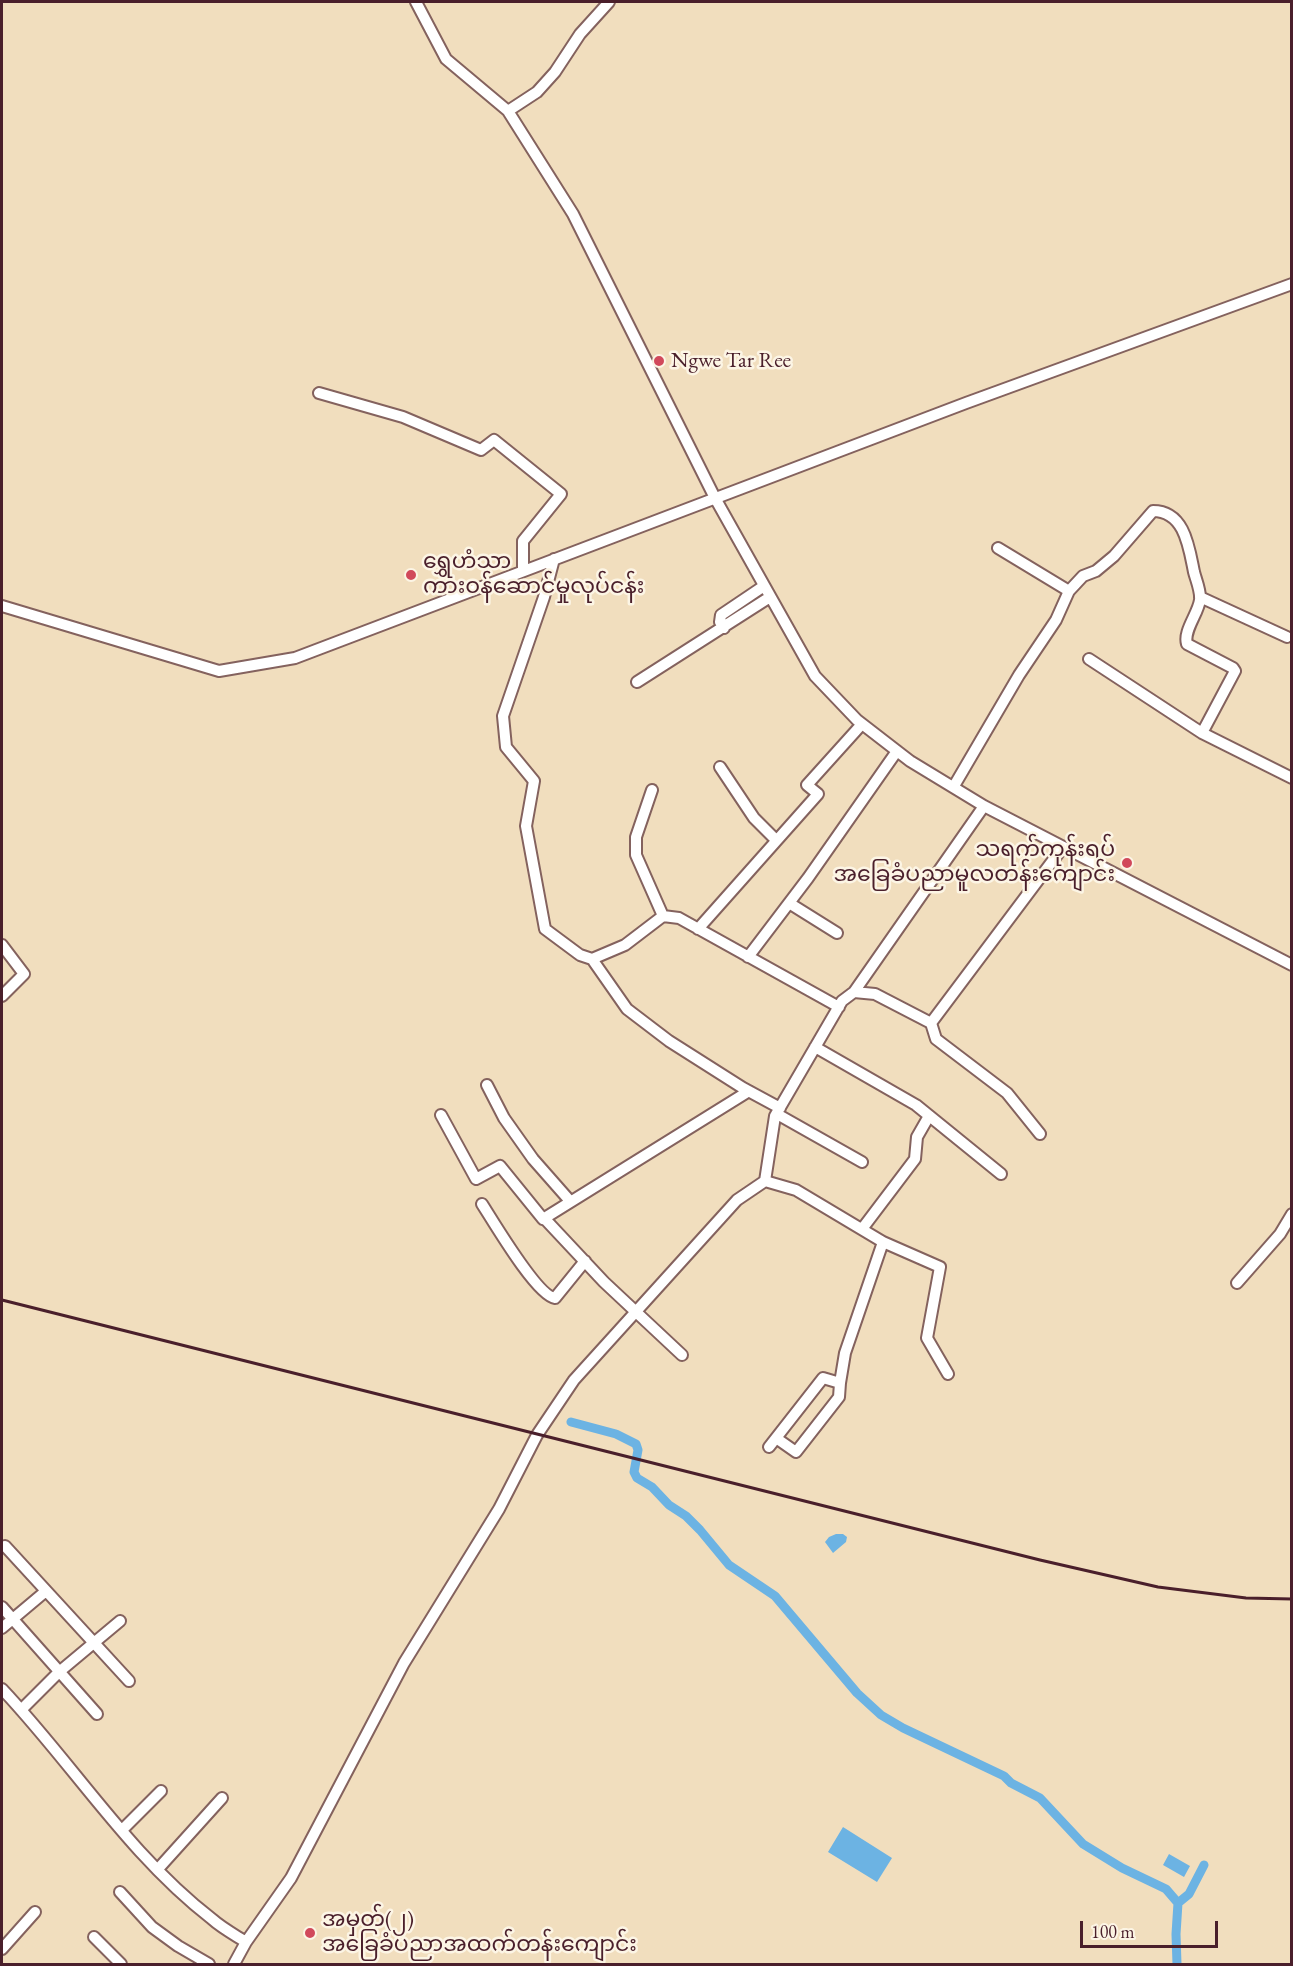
<!DOCTYPE html>
<meta charset="utf-8">
<style>
body{margin:0}
#map{position:relative;width:1293px;height:1966px;overflow:hidden;background:#f1debe;font-family:"EB Garamond",serif}
canvas{display:block}
.frame{position:absolute;inset:0;border:3px solid #4a1f2b;pointer-events:none}
.scale{position:absolute;left:1080px;top:1921px;width:138px;height:27px;box-sizing:border-box;border:3px solid #4a1f2b;border-top:0;padding-left:8px;font-size:18px;line-height:21px;white-space:nowrap;color:#4a1f2b;-webkit-text-stroke:4px #fcf5e5;paint-order:stroke}
</style>
<div id="map">
<canvas width="1293" height="1966"></canvas>
<div class="frame"></div>
<div class="scale">100 m</div>
</div>
<script>
const c = document.querySelector('canvas').getContext('2d');
c.lineJoin = 'round';
function fillPath(path, color) {
  c.fillStyle = color;
  c.fill(path, 'evenodd');
}
function trace(path, color, width, dash) {
  c.strokeStyle = color;
  c.lineWidth = width;
  c.lineCap = dash ? 'butt' : 'round';
  c.setLineDash(dash || []);
  c.stroke(path);
}
function write(font, color, halo, rows, align = 'center') {
  c.font = font + ' "EB Garamond","Noto Sans Myanmar",serif';
  c.lineWidth = 5;
  c.setLineDash([]);
  c.textBaseline = 'middle';
  c.strokeStyle = halo;
  c.fillStyle = color;
  for (const [text, x, y, turn = 0] of rows) {
    c.save();
    c.translate(x, y);
    c.rotate((+turn || 0) * Math.PI / 180);
    c.textAlign = isNaN(turn) ? turn : align;
    if (halo) c.strokeText(text, 0, 0);
    c.fillText(text, 0, 0);
    c.restore();
  }
}
fillPath(new Path2D(`
 M836 1534H843L847 1537 846 1542 833 1553 825 1542 829 1537Z
 M843 1827 892 1858 877 1882 828 1852Z
 M1169 1854 1190 1866 1184 1877 1163 1865Z`), '#6cb3e3');
trace(new Path2D(`
 M571 1422 616 1434 636 1444 638 1450 634 1472 637 1478 652 1487 669 1505 686 1516 700 1530 729 1565 775 1596 857 1693 881 1715 903 1728 1004 1776 1011 1783 1040 1798 1083 1844 1122 1868 1166 1889 1178 1903 1176 1934 1177 1964
 M1178 1903 1189 1894 1204 1865`), '#6cb3e3', 9);
const minor = new Path2D(`
 M416 2 446 59 508 111 573 214 715 498 815 676 857 720 910 761 984 806 1292 965
 M508 111 537 92 555 72 580 34 609 2
 M319 393 403 417 481 450 494 440 561 494 523 541V571
 M998 548 1069 591
 M554 559 544 597 503 716 506 747 534 781 526 826 545 929 580 955 592 959 627 1009 669 1041 743 1088 780 1108
 M1200 597 1287 637
 M2 606 219 671 295 658 966 403 1292 284
 M724 628 720 622 721 615 764 586
 M1089 659 1202 733 1292 778
 M637 682 770 597
 M720 767 754 818 776 840
 M954 786 1019 675 1056 620 1069 591 1083 576 1096 571 1114 556 1153 511C1185 511 1189 548 1194 572 1196 580 1201 591 1200 600 1198 614 1183 631 1187 644L1233 668 1235 671 1202 733
 M652 790 636 837V855L663 916
 M789 903 837 933
 M698 929 818 794 807 785 862 724
 M2 945 24 974 2 996
 M748 957 808 878 897 751
 M592 959 625 945 663 916 679 918 839 1007
 M854 992 984 806
 M931 1023 936 1039 1007 1093 1040 1134
 M815 1047 916 1105 1001 1174
 M487 1085 504 1118 533 1159 570 1201
 M777 1114 862 1162
 M441 1115 476 1179 500 1166 543 1219 749 1091
 M765 1181 796 1190 883 1242 940 1267 927 1338 948 1374
 M482 1204C493 1221 537 1296 555 1298L585 1261
 M544 1218 604 1282 682 1355
 M862 1229 915 1159 917 1137 929 1116
 M1237 1283 1280 1234 1292 1214
 M776 1438 796 1452 839 1397 840 1383
 M769 1447 823 1378 840 1383 845 1353 883 1242
 M5 1546 129 1681
 M2 1607 97 1714
 M2 1628 46 1591
 M2 1689C73 1764 129 1855 212 1919 222 1928 235 1935 246 1942
 M21 1710 59 1672 120 1621
 M122 1830 161 1791
 M158 1869 222 1798
 M120 1892 152 1927 178 1946 209 1964
 M94 1937 121 1964
 M2 1949 35 1912
 M234 1964 246 1942 291 1878 404 1663 499 1509 537 1435 574 1380 737 1200 765 1181 775 1116 842 1001 854 992 875 994 931 1023 1063 847`);
trace(minor, '#84625e', 14);
trace(minor, '#fff', 10);
trace(new Path2D(`
 M2 1300 1040 1560 1158 1587 1246 1598 1292 1599`), '#4a1f2b', 3);
for (const [x, y, r, color] of [
 [659,361,6,"#d1495b"],
 [411,575,6,"#d1495b"],
 [1127,863,6,"#d1495b"],
 [310,1933,6,"#d1495b"]
]) {
  const dot = new Path2D();
  dot.arc(x, y, r, 0, 2 * Math.PI);
  c.fillStyle = color;
  c.fill(dot);
  trace(dot, '#fcf5e5', 2);
}
write('22px', '#4a1f2b', '#fcf5e5', [
 ["Ngwe Tar Ree",671,361],
 ["ရွှေဟံသာ",423,562],
 ["ကားဝန်ဆောင်မှုလုပ်ငန်း",423,587],
 ["သရက်ကုန်းရပ်",1115,850,"right"],
 ["အခြေခံပညာမူလတန်းကျောင်း",1115,875,"right"],
 ["အမှတ်(၂)",322,1920],
 ["အခြေခံပညာအထက်တန်းကျောင်း",322,1945]
], 'left');
</script>
